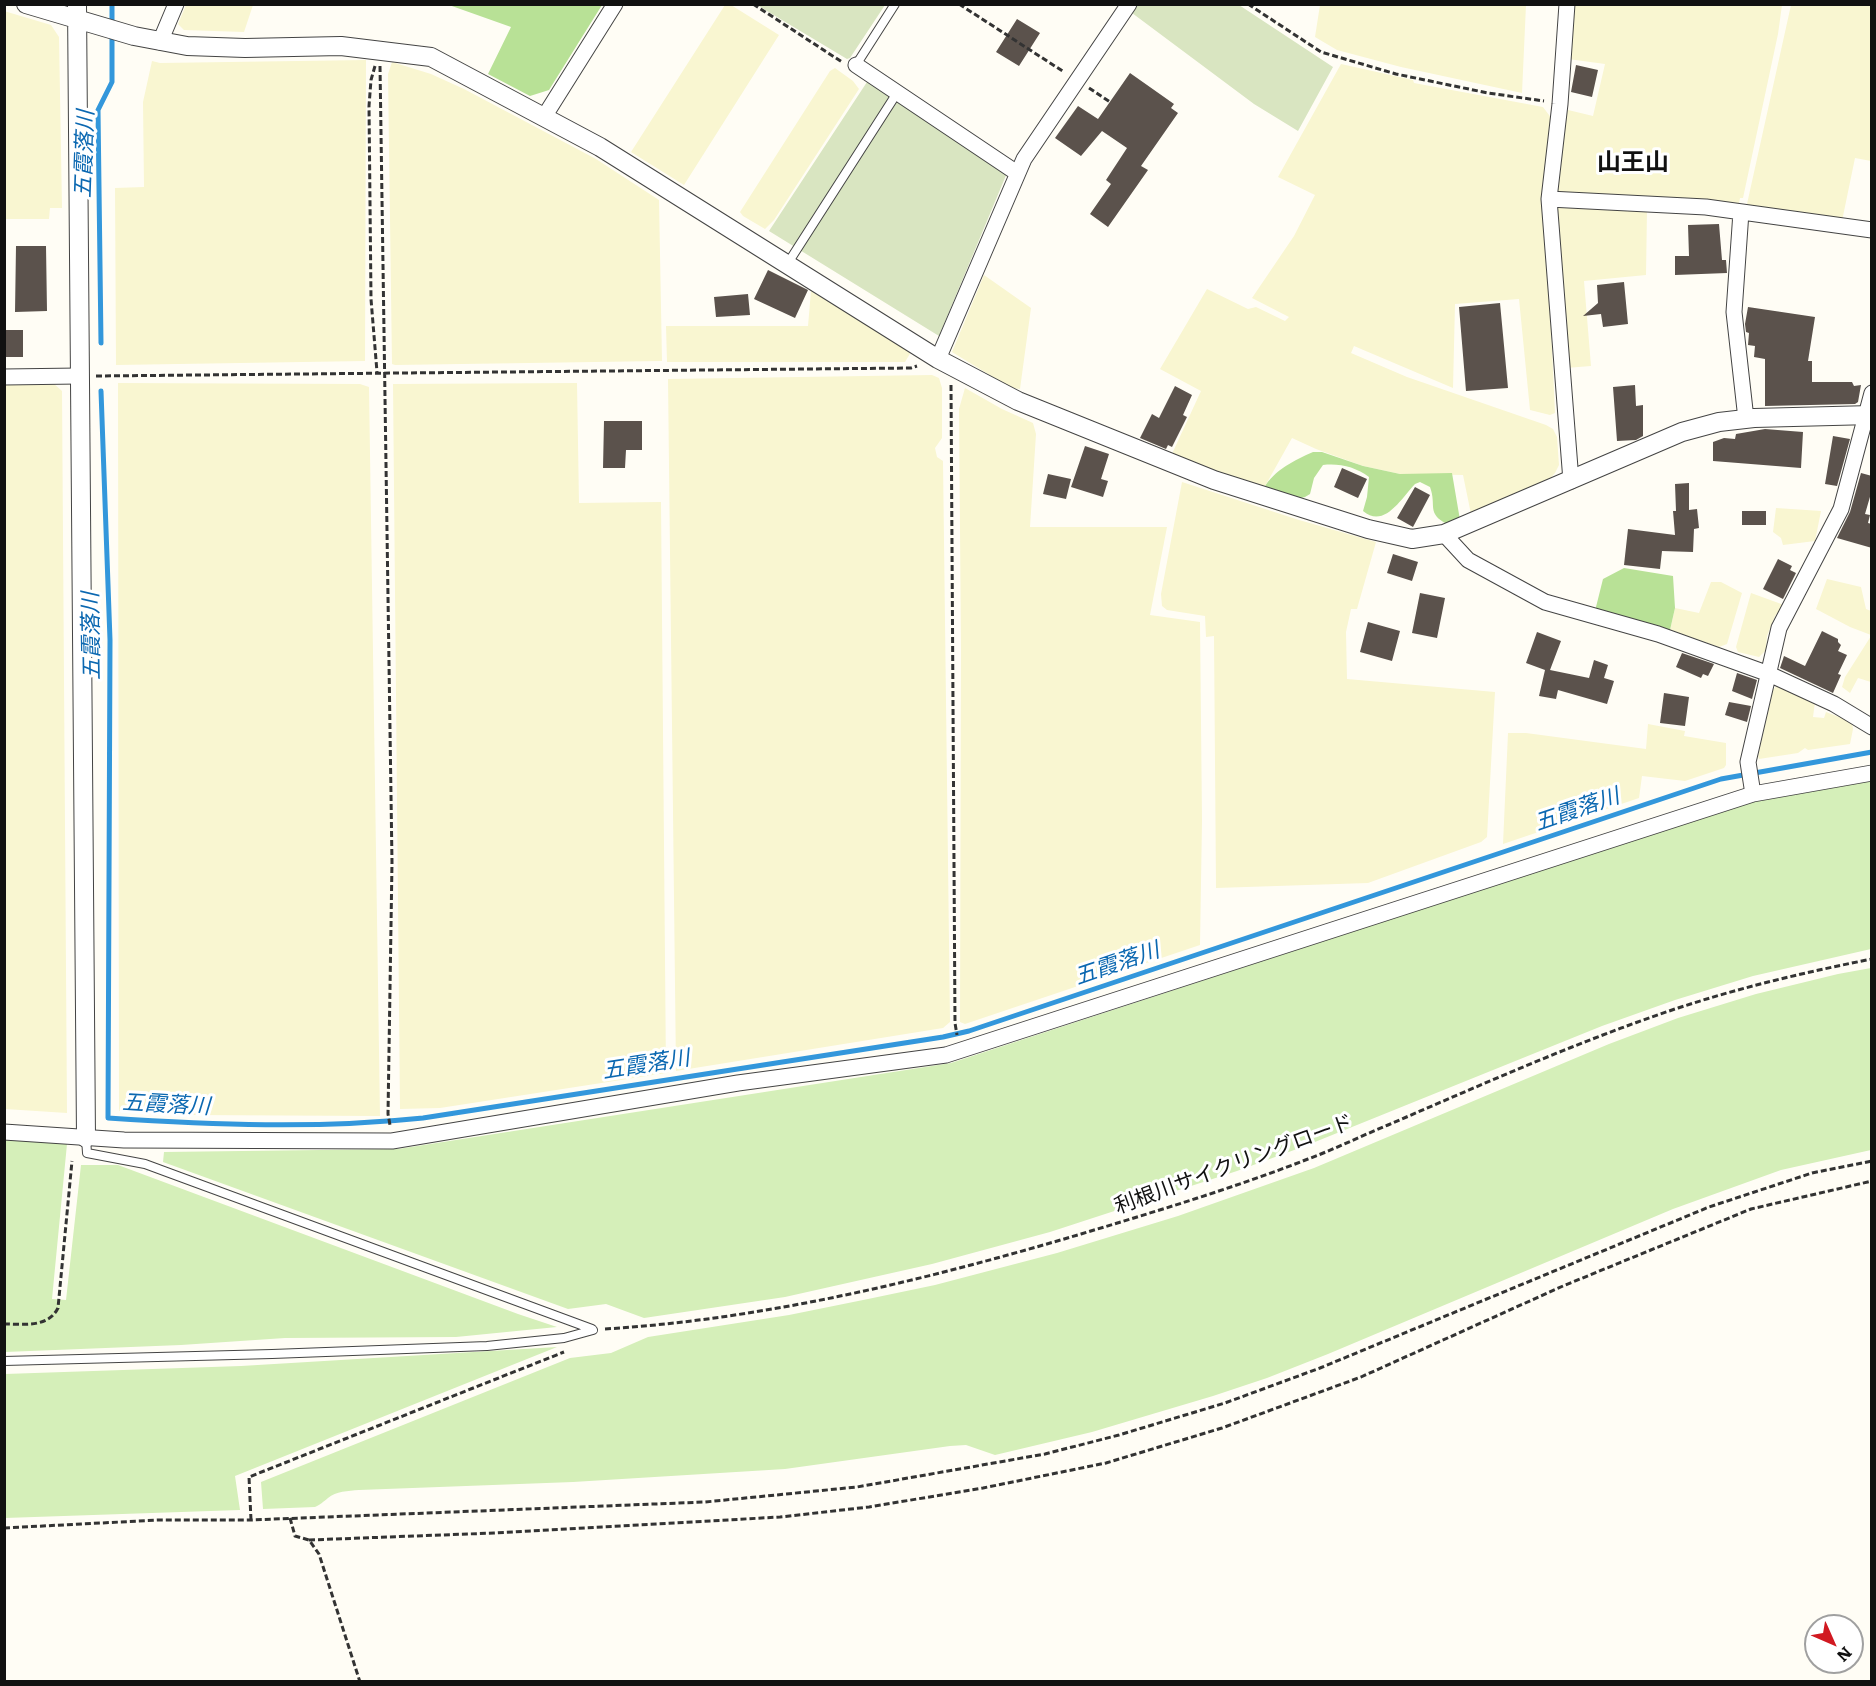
<!DOCTYPE html>
<meta charset="utf-8">
<style>
body{margin:0}
#map{position:relative;width:1876px;height:1686px;overflow:hidden;background:#fffdf5;font-family:Literata,serif}
canvas{display:block}
.frame{position:absolute;inset:0;border:6px solid #111;pointer-events:none}
.north{position:absolute;left:1804px;top:1614px;width:60px;height:60px;box-sizing:border-box;background:#fff;border:2px solid #a0a0a0;border-radius:50%;rotate:135deg;font-size:16px;font-weight:700;line-height:24px;text-align:center;color:#111}
.north::after{content:'';display:block;margin:auto;width:21px;height:27px;background:#d11921;clip-path:polygon(50% 0,100% 100%,50% 72%,0 100%)}
</style>
<div id="map">
<canvas width="1876" height="1686"></canvas>
<div class="frame"></div>
<div class="north">N</div>
</div>
<script>
const c = document.querySelector('canvas').getContext('2d');
c.lineJoin = 'round';
function fillPath(path, color) {
  c.fillStyle = color;
  c.fill(path, 'evenodd');
}
function trace(path, color, width, dash) {
  c.strokeStyle = color;
  c.lineWidth = width;
  c.lineCap = dash ? 'butt' : 'round';
  c.setLineDash(dash || []);
  c.stroke(path);
}
function write(font, color, halo, rows, align = 'center') {
  c.font = font + ' Literata,"Noto Sans JP",serif';
  c.lineWidth = 6;
  c.setLineDash([]);
  c.textBaseline = 'middle';
  c.strokeStyle = halo;
  c.fillStyle = color;
  for (const [text, x, y, turn = 0] of rows) {
    c.save();
    c.translate(x, y);
    c.rotate((+turn || 0) * Math.PI / 180);
    c.textAlign = isNaN(turn) ? turn : align;
    if (halo) c.strokeText(text, 0, 0);
    c.fillText(text, 0, 0);
    c.restore();
  }
}
fillPath(new Path2D(`
 M186 5V4L253 5 244 32 184 30 178 24Z
 M725 5H731L779 35 684 185 631 152Z
 M1320 5H1526L1522 93 1401 67 1337 50 1315 37Z
 M1572 5H1782L1778 34 1743 198H1740L1739 203 1561 194 1557 189 1564 109 1593 116 1605 64 1568 59Z
 M1791 5H1871V161L1855 158 1842 221 1751 206 1747 204Z
 M4 11 51 25 59 37 62 208H50L49 219H5Z
 M366 60 365 361 116 365 115 188 144 187 143 102 152 61 160 63Z
 M392 62 431 74 464 89 596 159 659 200 662 361 395 365 392 364 388 74Z
 M1341 64 1413 80 1414 83 1543 107 1552 119 1545 200 1555 413 1550 415 1530 410 1519 299 1455 304 1453 388 1354 346 1351 353 1407 377 1546 425 1553 429 1557 437 1559 465 1555 473 1547 482 1471 514 1463 475 1400 474 1363 466 1316 449 1292 438 1264 488 1171 456 1201 391 1160 369 1207 289 1248 309 1256 307 1285 321 1289 317 1252 298 1294 236 1315 195 1278 177Z
 M835 68 853 81 859 89 774 220 765 229 743 216 740 212 830 71Z
 M1562 205 1647 210 1646 275 1584 281 1591 366 1566 368 1556 210Z
 M984 275 1031 308 1020 389 1011 388 952 352Z
 M811 291 911 352 905 362H667L666 326H808Z
 M932 375 939 378 942 388V438L935 448 937 457 943 461 950 1022 943 1028 676 1071 668 379Z
 M53 383 62 391 67 1113 5 1109 4 384Z
 M118 383 360 384 369 387 380 1116 190 1115 119 1111Z
 M577 383 579 503 661 502 666 1073 440 1108 400 1109 393 384Z
 M965 388 1002 409 1033 423 1036 434 1030 527H1167L1150 615 1200 622 1202 821 1200 945 965 1024 960 1022 961 650 959 409Z
 M1182 482 1299 520 1376 542 1357 609H1351L1346 632 1347 679 1495 692 1487 837 1481 842 1368 883 1216 888 1214 636 1206 637 1205 616 1167 610 1162 606 1161 594Z
 M1776 508 1821 511 1815 541 1783 545 1781 538 1773 532Z
 M1827 579 1861 587 1866 609 1871 611V635L1850 627 1816 609Z
 M1711 582H1721L1742 593 1727 644 1719 647 1670 630 1675 608 1699 613Z
 M1751 593 1784 605 1775 616 1767 636 1766 650 1759 657 1738 652 1736 647Z
 M1871 636V682L1858 678 1850 693 1842 687 1845 677Z
 M1777 685 1815 702 1813 717 1824 718 1826 712 1852 722 1853 729 1850 744 1808 750 1805 748 1798 753 1759 759 1758 756 1773 690Z
 M1648 724 1685 731 1684 736 1726 743V765L1724 768 1685 781 1642 776 1639 798 1503 844 1508 733H1526L1646 749Z`), '#f9f6d1');
fillPath(new Path2D(`
 M1871 780V949L1753 976 1675 1000 1602 1026 1305 1146 1237 1171 1050 1232 932 1264 785 1297 644 1318 606 1304 568 1309 163 1162 164 1152 398 1149 951 1063 1745 803Z
 M1871 968V1150L1781 1170 1673 1209 1328 1354 1267 1378 1213 1396 1092 1432 995 1455 966 1445 950 1446 785 1469 573 1482 359 1490C348 1491 336 1491 328 1498 323 1502 321 1504 315 1507L263 1509 261 1482 570 1358 611 1353 648 1337 789 1315 868 1299 935 1285 1057 1253 1178 1216 1314 1168 1609 1044 1678 1018 1756 994 1838 974Z
 M4 1139 67 1144 52 1299 66 1300 81 1165H118L518 1314 557 1327 456 1337 285 1338 181 1345 5 1352Z
 M557 1347 235 1476 240 1510 5 1518V1374L241 1366Z`), '#d5efb9');
fillPath(new Path2D(`
 M449 5H602L549 90 530 96 488 74 511 27Z
 M1313 452H1322L1363 466 1400 474 1452 473 1460 520 1447 524C1426 513 1437 506 1430 487L1420 482 1415 484C1401 499 1384 529 1363 511L1367 497 1369 477C1356 467 1339 463 1323 465L1314 478 1310 494 1305 497 1297 499 1264 488C1274 470 1295 460 1313 452Z
 M1624 568 1673 576 1675 608 1670 630 1595 611 1603 579Z`), '#b8e196');
fillPath(new Path2D(`
 M757 5 885 4V5L850 58 847 59Z
 M1133 5H1239L1333 67 1298 131 1254 104 1128 10Z
 M867 82 1007 173 939 336 769 231Z`), '#d9e5c1');
trace(new Path2D(`
 M101 343 98 110 112 82V4
 M101 391 110 640 108 1118C213 1125 318 1129 423 1118L943 1037 969 1031 1721 779 1872 752`), '#3397db', 5);
fillPath(new Path2D(`
 M1017 19 1040 33 1019 66 996 52Z
 M1576 65 1598 70 1592 97 1571 92Z
 M1130 73 1174 104 1171 108 1178 113 1141 166 1148 170 1108 227 1090 214 1111 184 1106 180 1127 148 1102 131 1081 156 1055 138 1078 106 1098 119Z
 M1719 224 1722 260H1726L1727 273 1675 275V256H1689L1688 225Z
 M16 246H46L47 311 15 312Z
 M768 270 808 290 795 318 754 299Z
 M1624 282 1628 324 1603 327 1601 314 1583 316 1598 303 1597 285Z
 M748 294 750 315 716 317 714 297Z
 M1500 303 1508 388 1466 391 1459 307Z
 M1748 307 1815 317 1808 361H1812V382H1852L1854 386 1861 385 1858 402 1855 404 1765 406V359L1754 357 1755 346 1748 345 1749 333 1746 332 1745 324Z
 M4 330H23V357H4Z
 M1635 385 1636 406 1643 405V436L1636 440 1617 441 1613 387Z
 M1175 386 1192 395 1183 415 1187 417 1172 447 1168 445 1166 449 1140 438 1152 414 1159 418Z
 M604 421H642V450H626L625 468H603Z
 M1765 429 1803 432 1801 468 1713 461V442L1724 438 1735 439 1736 434Z
 M1833 436 1850 439 1837 486 1825 484Z
 M1085 446 1109 454 1101 479 1108 481 1103 497 1071 487Z
 M1342 468 1367 479 1358 498 1334 487Z
 M1861 473 1872 476V490L1865 514 1870 515 1868 523 1872 524V548L1837 538 1850 512Z
 M1048 474 1071 479 1066 499 1043 494Z
 M1689 483V510L1697 509 1699 528 1694 529 1693 552 1662 551 1660 569 1624 565 1628 529 1675 535 1673 511H1676L1675 484Z
 M1415 487 1430 495 1413 527 1397 518Z
 M1742 511H1766V525H1742Z
 M1393 554 1418 562 1412 581 1387 573Z
 M1778 559 1792 566 1790 570 1796 573 1783 599 1763 589Z
 M1420 593 1445 598 1437 638 1412 633Z
 M1368 622 1400 631 1392 661 1360 652Z
 M1822 631 1838 639V642L1841 645 1838 651 1847 655 1838 674 1841 675 1833 693 1780 668 1784 656 1805 666Z
 M1537 632 1561 641 1550 670 1589 678 1594 660 1608 665 1604 678 1614 681 1607 704 1558 690 1556 699 1539 696 1545 670 1526 663Z
 M1682 653 1714 664 1708 676 1703 674 1701 678 1676 667Z
 M1737 673 1757 680 1752 699 1732 691Z
 M1664 693 1689 697 1685 726 1660 723Z
 M1729 702 1751 706 1747 722 1725 715Z`), '#5b524c');
const service = new Path2D(`
 M856 65 895 4
 M788 263 897 93
 M86 1138 87 1153 145 1164 592 1329
 M4 1361 272 1354 487 1346 564 1338 593 1330`);
const minor = new Path2D(`
 M1567 4 1560 104 1549 199 1571 481
 M160 42 176 4
 M856 65 1017 173
 M544 117 615 4
 M1549 199 1706 207 1872 230
 M1741 212 1734 312 1746 419
 M938 359 1024 159 1129 4
 M4 377 79 376
 M1444 534 1468 560 1545 602 1658 634 1769 674 1834 704 1872 727
 M1753 794 1748 762 1779 628 1841 509 1872 393
 M4 1132 124 1140 392 1141 738 1083 946 1055 1753 794 1872 773`);
const tertiary = new Path2D(`
 M26 4 134 36 187 46 245 48 341 46 431 57 600 147 938 359 1018 401 1214 480 1368 529 1412 539 1444 534 1682 432 1719 422 1754 418 1872 415
 M77 4 86 1138`);
trace(service, '#444', 10);
trace(minor, '#444', 17);
trace(tertiary, '#444', 20);
trace(new Path2D(`
 M753 4 842 62
 M959 4 1064 72
 M1248 4 1321 52 1396 74 1488 93 1544 101
 M375 66 371 80 369 106 371 299 377 372
 M380 66 392 862 388 1114 390 1125
 M1089 88 1110 102
 M96 376 911 368 917 366
 M951 385 955 1023 957 1035
 M4 1324C24 1324 48 1328 58 1308L72 1161
 M605 1329C766 1319 926 1280 1081 1234 1157 1211 1234 1188 1308 1159 1335 1149 1361 1136 1388 1125 1483 1084 1579 1041 1678 1008 1742 987 1806 972 1872 959
 M290 1518 295 1536 309 1540 319 1554 360 1682
 M251 1520 249 1477 564 1352
 M4 1528 159 1520H251L705 1502 857 1487 1045 1454 1119 1435 1225 1403 1320 1368 1709 1207 1812 1173 1872 1161
 M309 1540 494 1533 780 1517 869 1507 983 1488 1106 1463 1222 1428 1361 1377 1563 1286 1751 1209 1872 1181`), '#333', 3, [6, 3]);
trace(service, '#fff', 8);
trace(minor, '#fff', 15);
trace(tertiary, '#fff', 18);
write('21px', '#111', '#fff', [
 ["利根川サイクリングロード",1234,1165,-20]
]);
write('italic 22px', '#0b68b1', '#fff', [
 ["五霞落川",85,154,-88],
 ["五霞落川",92,636,-91],
 ["五霞落川",1577,810,-19],
 ["五霞落川",1117,964,-19],
 ["五霞落川",646,1065,-9],
 ["五霞落川",166,1105,3]
]);
write('bold 24px', '#111', '#fff', [
 ["山王山",1633,163]
]);
</script>
